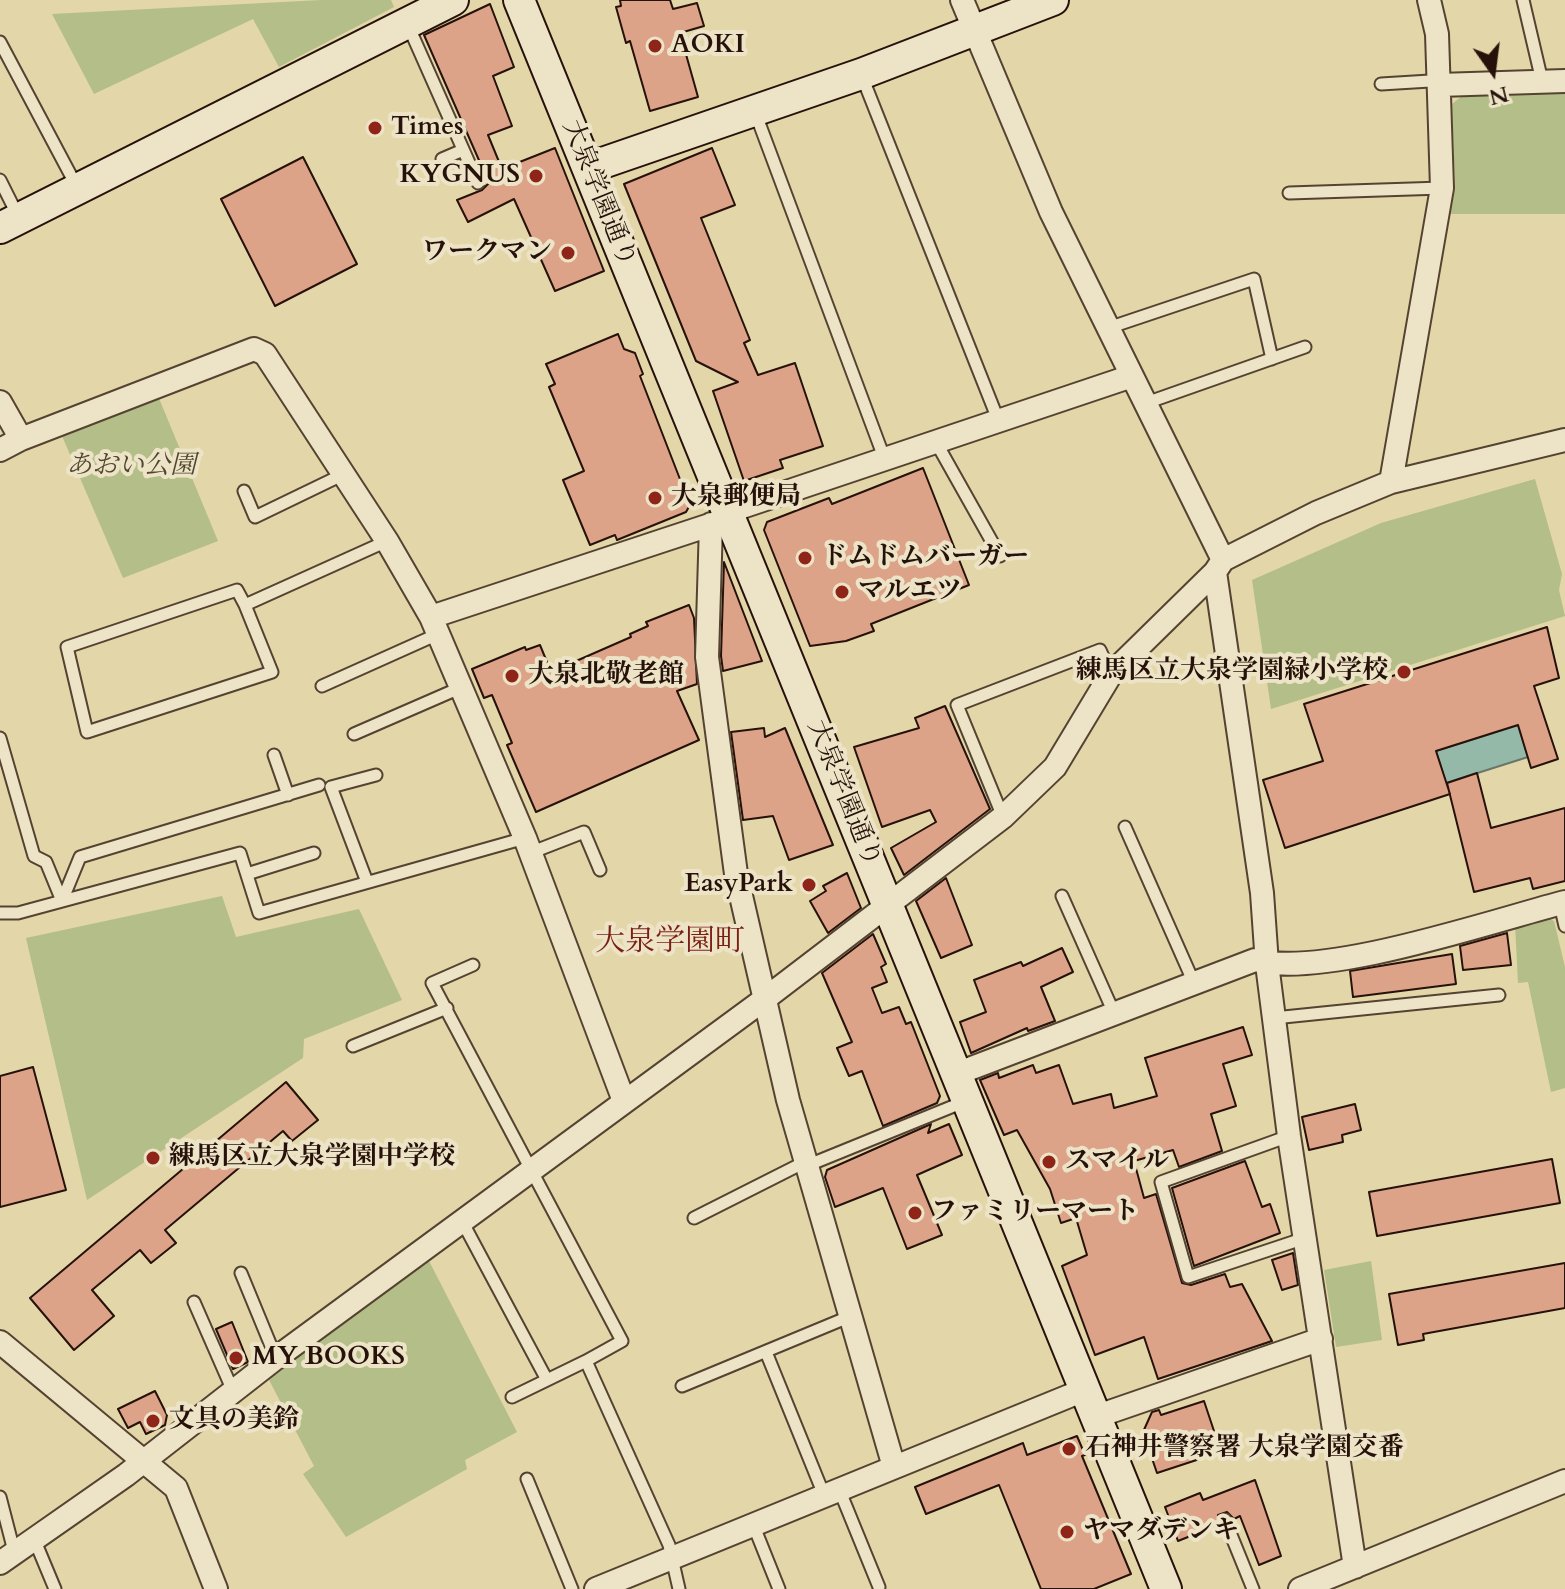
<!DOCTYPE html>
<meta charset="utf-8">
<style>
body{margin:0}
#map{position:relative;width:1565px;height:1589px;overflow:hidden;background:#e3d6a9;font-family:Cardo,serif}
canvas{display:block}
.north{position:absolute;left:1453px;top:32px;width:80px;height:80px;-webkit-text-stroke:6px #ede4c7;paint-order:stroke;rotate:166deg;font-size:22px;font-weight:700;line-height:32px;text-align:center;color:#26120a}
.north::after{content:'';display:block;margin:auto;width:28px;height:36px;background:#26120a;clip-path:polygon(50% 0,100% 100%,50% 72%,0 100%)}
</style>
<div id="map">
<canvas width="1565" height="1589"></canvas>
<div class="north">N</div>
</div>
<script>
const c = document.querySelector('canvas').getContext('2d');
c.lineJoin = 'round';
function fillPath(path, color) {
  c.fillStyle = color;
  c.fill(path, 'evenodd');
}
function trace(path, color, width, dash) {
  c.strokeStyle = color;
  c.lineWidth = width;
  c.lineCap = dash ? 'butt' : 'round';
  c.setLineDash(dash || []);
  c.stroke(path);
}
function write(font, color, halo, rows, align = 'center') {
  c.font = font + ' Cardo,"Noto Serif JP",serif';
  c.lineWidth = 8;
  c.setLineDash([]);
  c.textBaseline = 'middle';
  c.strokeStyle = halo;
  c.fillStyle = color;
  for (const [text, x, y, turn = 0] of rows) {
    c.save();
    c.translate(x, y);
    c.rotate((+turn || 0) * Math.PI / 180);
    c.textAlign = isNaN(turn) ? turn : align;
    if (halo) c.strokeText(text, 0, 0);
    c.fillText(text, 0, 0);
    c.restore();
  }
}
fillPath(new Path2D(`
 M321 0H391L394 7 279 67 253 19 94 94 52 14Z
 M1565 92V214H1450L1455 188 1452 104 1463 95Z
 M158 396 218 541 123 578 62 436Z
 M1535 479 1562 574 1559 590 1565 616 1271 709 1252 580 1381 523Z
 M222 896 236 937 359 909 402 1000 304 1039 303 1058 87 1200 26 938Z
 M1545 916 1554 921 1565 967V1088L1551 1092 1528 982 1518 983 1515 924Z
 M429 1261 517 1432 465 1460 467 1469 346 1537 303 1474 314 1466 268 1378Z
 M1371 1261 1382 1340 1336 1347 1324 1270Z`), '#b3be88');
const water = new Path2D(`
 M1518 725 1528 757 1446 783 1436 751Z`);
fillPath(water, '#95b9a8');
trace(water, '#697669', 2);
const building = new Path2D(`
 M620 0H670L673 9 697 3 704 26 680 33 698 97 650 111 630 41 626 43 616 7 621 6Z
 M490 4 514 67 493 76 512 126 488 135 502 169 555 148 604 271 555 291 514 199 468 222 457 200 482 190 489 183 424 35Z
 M712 148 735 205 701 218 750 340 744 343 758 375 795 363 823 446 780 460 783 468 744 481 713 391 738 382 696 361 624 184Z
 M303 157 357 264 275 306 221 199Z
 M618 334 624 349 635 353 643 374 640 376 690 505 686 512 617 540 615 535 590 545 563 480 584 471 549 387 555 384 546 364Z
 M923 468 969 585 871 624 874 631 846 641 810 646 764 530 767 522 829 498 832 504Z
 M724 562 762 661 723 671 721 656Z
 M689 605 694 618 697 684 677 691 699 740 536 812 507 745 512 743 492 695 484 698 472 669 525 647 526 650 540 645 551 672 631 637 630 634 648 626 646 622Z
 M1547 627 1559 678 1534 686 1558 759 1531 768 1518 725 1436 751 1450 794 1285 848 1263 780 1323 761 1304 704Z
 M945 706 990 809 904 875 891 848 936 822 930 810 882 827 854 747 919 728 915 718Z
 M764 728 765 737 785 728 833 845 789 860 773 816 743 820 731 732Z
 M1477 773 1491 828 1565 808V881L1533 889 1530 878 1474 892 1447 783Z
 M847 873 861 908 828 933 810 901 826 891 823 886Z
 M946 878 972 945 941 958 916 901Z
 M1507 933 1511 965 1463 970 1460 946Z
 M873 934 886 964 881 967 887 982 872 988 882 1013 899 1007 906 1024 911 1022 940 1096 937 1103 883 1126 862 1071 849 1076 837 1048 852 1042 822 973Z
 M1062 948 1073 972 1041 987 1055 1021 1028 1031 1027 1028 971 1053 960 1022 986 1012 974 980 1021 962 1023 966Z
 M1452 954 1456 984 1353 997 1350 971Z
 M1243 1027 1252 1055 1223 1064 1236 1106 1211 1114 1222 1151 1179 1167 1173 1150 1134 1161 1144 1198 1156 1194 1182 1283 1191 1285 1225 1274 1230 1287 1242 1284 1272 1341 1158 1379 1144 1337 1095 1355 1062 1266 1087 1255 1076 1218 1061 1223 1050 1189 1017 1130 1004 1135 980 1080 998 1073 999 1078 1033 1065 1036 1073 1059 1065 1073 1104 1111 1094 1114 1108 1157 1096 1145 1058Z
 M33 1067 66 1190 0 1207V1076Z
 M286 1082 318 1120 292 1141 283 1131 165 1230 176 1243 151 1263 140 1250 92 1290 114 1316 74 1350 30 1298Z
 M1355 1104 1361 1130 1342 1135 1343 1142 1309 1150 1302 1117Z
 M931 1124 928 1133 949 1124 962 1155 917 1175 942 1235 907 1249 883 1188 835 1207 825 1177 827 1170Z
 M1552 1159 1560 1203 1377 1236 1369 1192Z
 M1245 1161 1262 1207 1270 1204 1280 1233 1194 1266 1172 1188Z
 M1293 1253 1298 1285 1282 1290 1272 1260Z
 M1565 1263V1308L1423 1334 1424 1340 1398 1345 1389 1294Z
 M232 1322 248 1362 233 1369 216 1329Z
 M155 1391 167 1415 165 1425 146 1434 140 1422 128 1428 118 1409Z
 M1204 1401 1221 1452 1157 1473 1143 1432 1152 1412 1159 1410 1161 1415Z
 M1077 1436 1085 1455 1082 1456 1131 1574 1094 1589H1041L999 1485 926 1514 915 1487 1023 1443 1027 1455Z
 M1255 1480 1281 1556 1259 1565 1240 1516 1234 1519 1227 1512 1218 1515V1525L1178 1541 1165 1507 1200 1493 1203 1500Z`);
fillPath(building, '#dda389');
trace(building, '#26120a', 2);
const lane = new Path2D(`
 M1523 0 1542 81
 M407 23 478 183
 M0 42 77 187
 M861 74 999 422
 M1381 84 1430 81 1439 85
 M755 112 885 460
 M442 159 463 150
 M0 180 19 218
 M1289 193 1442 188
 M1108 328 1254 279 1272 359
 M1146 403 1305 347
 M937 444 1000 556
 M244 491 255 517 344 474
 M245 605 237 590 67 647 87 732 272 672 245 605 387 541
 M322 686 438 634
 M354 734 462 687
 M0 738 34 856 46 862 62 901
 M274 755 288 795
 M1003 817 957 705 1100 650 1111 674
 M1125 827 1194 983
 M530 853 584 832 600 870
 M247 874 314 853
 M367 882 331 787 376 775
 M1062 896 1114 1013
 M62 901 80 857 319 785
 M1560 904 1565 926
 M0 913H18L240 853 259 913 525 838
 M473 965 432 983 622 1341 586 1361
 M1274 1018 1499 995
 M353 1046 447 1008
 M1289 1136 1161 1182 1188 1277 1305 1238
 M694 1218 797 1166 816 1162 966 1101
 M463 1223 547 1380 586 1361 669 1545 679 1589
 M241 1273 276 1358
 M194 1302 233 1391
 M766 1352 824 1495
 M682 1386 851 1316
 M512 1397 547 1380
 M527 1479 572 1589
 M839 1489 879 1587
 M0 1497 15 1555
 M1225 1520 1253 1589
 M753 1524 779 1589
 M35 1541 55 1589`);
const street = new Path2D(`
 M962 0 1051 212 1223 560
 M1439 85 1565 81
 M0 402 21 439 254 349 265 354 387 541 431 617 725 520
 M0 450 21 439
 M1391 482 1442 188 1437 34 1429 0
 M727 512 1132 376
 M711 524 707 657 736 874 788 1100 894 1467
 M1215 572 1262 893 1267 964 1289 1136 1355 1567
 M431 617 525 838 624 1101
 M956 1074 1255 960C1322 979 1492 921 1565 902
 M0 1342 176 1488 216 1589
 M1095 1417 1321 1339
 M0 1563 126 1475 276 1358 766 998 1003 817 1055 767 1111 674 1215 572 1223 560 1316 513 1391 482 1565 440
 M596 1589 1084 1390
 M1300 1589 1565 1481`);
const secondary = new Path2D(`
 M519 0 1166 1589
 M588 168 861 74 1053 0
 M0 228 453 0`);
trace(lane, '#554332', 15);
trace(street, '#554332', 26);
trace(secondary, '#26120a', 34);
trace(lane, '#ede4c7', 11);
trace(street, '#ede4c7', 22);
trace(secondary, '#ede4c7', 30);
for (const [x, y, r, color] of [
 [655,46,8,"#8f2418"],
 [375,128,8,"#8f2418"],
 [536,176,8,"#8f2418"],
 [568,253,8,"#8f2418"],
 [655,498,8,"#8f2418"],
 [805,558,8,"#8f2418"],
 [842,592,8,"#8f2418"],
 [1404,672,8,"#8f2418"],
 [512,676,8,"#8f2418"],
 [809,885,8,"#8f2418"],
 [153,1158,8,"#8f2418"],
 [1049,1162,8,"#8f2418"],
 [915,1213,8,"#8f2418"],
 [236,1358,8,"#8f2418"],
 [153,1421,8,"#8f2418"],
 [1069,1449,8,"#8f2418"],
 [1067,1532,8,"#8f2418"]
]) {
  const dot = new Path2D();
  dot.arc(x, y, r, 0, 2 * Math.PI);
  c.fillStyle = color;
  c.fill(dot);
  trace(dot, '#ede4c7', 3);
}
write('bold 26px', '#26120a', '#ede4c7', [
 ["AOKI",671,46],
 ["Times",391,128],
 ["KYGNUS",520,176,"right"],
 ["ワークマン",552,253,"right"],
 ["大泉郵便局",671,498],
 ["ドムドムバーガー",821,558],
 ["マルエツ",858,592],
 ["練馬区立大泉学園緑小学校",1388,672,"right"],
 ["大泉北敬老館",528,676],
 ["EasyPark",793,885,"right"],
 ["練馬区立大泉学園中学校",169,1158],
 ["スマイル",1065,1162],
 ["ファミリーマート",931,1213],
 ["MY BOOKS",252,1358],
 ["文具の美鈴",169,1421],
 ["石神井警察署 大泉学園交番",1085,1449],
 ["ヤマダデンキ",1083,1532]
], 'left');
write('26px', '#26120a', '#ede4c7', [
 ["大泉学園通り",598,194,68],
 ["大泉学園通り",843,794,68]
]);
write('italic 26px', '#504630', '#ede4c7', [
 ["あおい公園",131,467]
]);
write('30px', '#7a1f14', '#ede4c7', [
 ["大泉学園町",670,943]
]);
</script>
